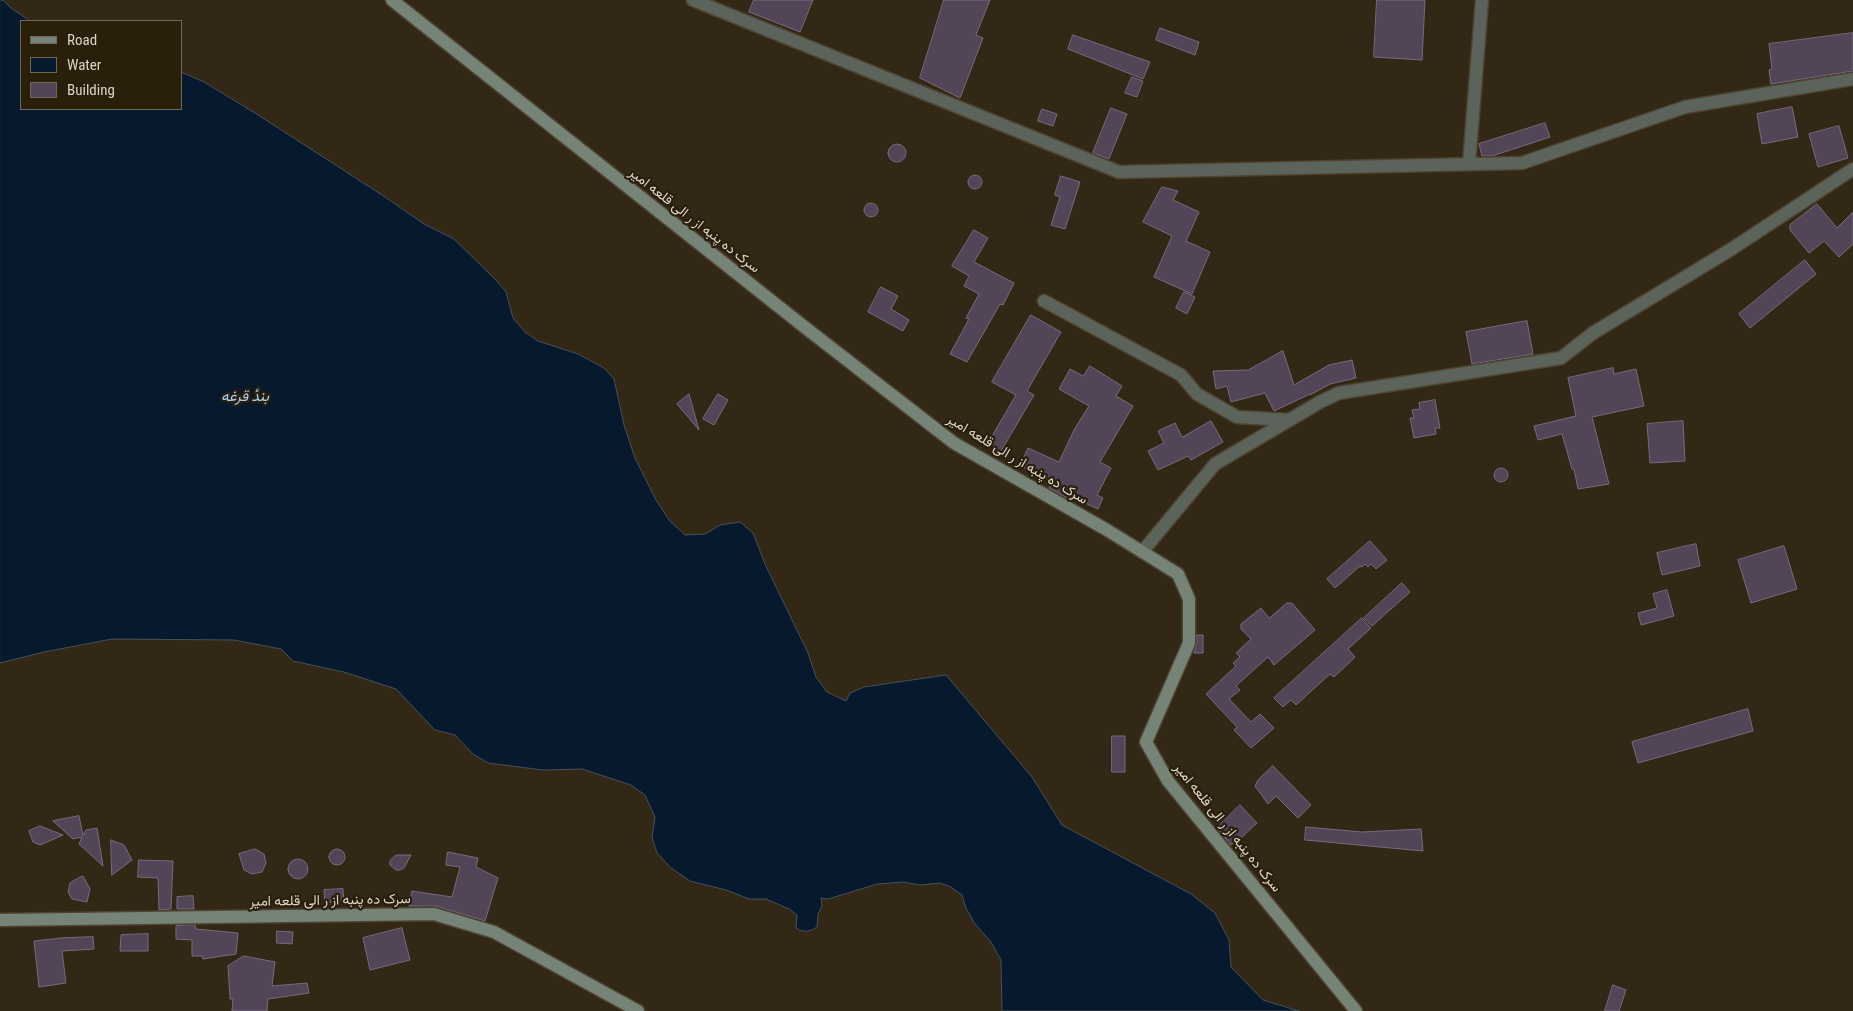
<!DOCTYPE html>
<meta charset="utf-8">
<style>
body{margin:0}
#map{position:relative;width:1853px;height:1011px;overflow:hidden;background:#332815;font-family:"Roboto Condensed",sans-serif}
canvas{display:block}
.legend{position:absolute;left:20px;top:20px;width:162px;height:90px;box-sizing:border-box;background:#291f0b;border:1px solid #706757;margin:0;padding:6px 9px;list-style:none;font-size:15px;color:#dbd4c8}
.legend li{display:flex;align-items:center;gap:10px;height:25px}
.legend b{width:25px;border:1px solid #706757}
</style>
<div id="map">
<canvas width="1853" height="1011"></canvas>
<ul class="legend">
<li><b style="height:6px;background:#768377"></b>Road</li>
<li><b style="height:14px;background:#07192c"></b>Water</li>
<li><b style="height:14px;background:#534558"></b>Building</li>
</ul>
</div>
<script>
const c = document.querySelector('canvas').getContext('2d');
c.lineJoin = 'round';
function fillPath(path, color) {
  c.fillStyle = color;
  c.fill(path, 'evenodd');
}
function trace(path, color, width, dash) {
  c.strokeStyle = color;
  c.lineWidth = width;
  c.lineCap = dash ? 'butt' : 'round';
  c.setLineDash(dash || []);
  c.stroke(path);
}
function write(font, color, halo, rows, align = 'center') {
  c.font = font + ' "Roboto Condensed",Vazirmatn,sans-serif';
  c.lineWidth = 4.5;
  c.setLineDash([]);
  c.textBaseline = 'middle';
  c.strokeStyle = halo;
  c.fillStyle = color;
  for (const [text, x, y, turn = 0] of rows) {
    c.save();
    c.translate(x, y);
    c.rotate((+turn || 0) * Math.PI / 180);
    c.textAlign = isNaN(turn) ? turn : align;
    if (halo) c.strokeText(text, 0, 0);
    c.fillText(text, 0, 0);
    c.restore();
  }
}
const water = new Path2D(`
 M0 0H3L11 8 30 21H21V109H181V72L204 82 255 113 382 195 424 224 454 239 495 279 506 292 513 318 525 332 538 341 578 354 604 368 614 379 624 425 635 458 656 500 669 520 685 535 705 534 720 525 740 522 753 533 765 564 808 653 816 677 827 692 846 701 850 693 864 687 946 675 1032 777 1062 825 1191 894 1215 913 1229 940 1231 967 1263 1000 1299 1011H1002L1001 960 991 942 975 924 966 908 962 895 951 887 940 883 920 885 903 882 877 884 828 899 821 898 822 906 818 914 817 927C809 932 804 933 796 928L797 915 789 909 766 899H749L726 890 690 881 671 868 657 853 652 837 655 817 645 795 631 785 582 769 543 770 488 763 473 754 455 735 435 730 396 689 344 672 293 661 281 649 234 640 112 639 44 652 0 663Z`);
fillPath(water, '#07192c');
trace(water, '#47515b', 1);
const building = new Path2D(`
 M754 0H813L800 32 749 12Z
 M944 0H990L976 35 983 38 960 98 920 78Z
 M1377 0H1425L1422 60 1374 57Z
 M1160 28 1199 42 1195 55 1156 40Z
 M1853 33V71L1771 84 1769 70 1772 69 1769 44Z
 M1073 35 1150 62 1143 79 1068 49Z
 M1132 77 1143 81 1137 97 1125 93Z
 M1792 107 1798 137 1762 144 1757 114Z
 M1111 108 1127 114 1109 159 1093 153Z
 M1042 109 1057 114 1053 126 1038 121Z
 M1545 123 1550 137 1492 156H1482L1479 144Z
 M1839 126 1848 158 1818 167 1809 134Z
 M888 153a9 9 0 1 1 18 0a9 9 0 1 1-18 0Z
 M968 182a7 7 0 1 1 14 0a7 7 0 1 1-14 0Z
 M1061 176 1080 182 1065 229 1051 225 1060 197 1055 195Z
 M1162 187 1178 191 1173 200 1199 212 1186 241 1210 252 1192 294 1154 277 1172 236 1143 222Z
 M864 210a7 7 0 1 1 14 0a7 7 0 1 1-14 0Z
 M1817 204 1837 228 1853 212V244L1839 257 1824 241 1809 253 1790 230V225Z
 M974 230 988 238 974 262 1014 283 1003 305 1000 304 967 362 950 354 969 319 966 318 979 294 964 286 969 276 952 266Z
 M1805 260 1816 274 1750 328 1739 314Z
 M881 287 898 296 891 309 909 320 903 331 868 312Z
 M1184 292 1195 297 1187 314 1176 308Z
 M1031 315 1061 332 1027 391 1034 395 1001 451 988 443 1016 395 992 382Z
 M1527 321 1533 354 1472 364 1466 332Z
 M1283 351 1294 385 1329 365 1352 360 1356 378 1330 384 1310 395V394L1274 411 1265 393 1231 402 1227 386 1216 389 1213 371 1248 370Z
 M1090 366 1122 386 1116 396 1133 406 1100 462 1111 468 1097 495 1103 498 1098 509 1072 497 1071 500 1049 488 1052 481 1020 466 1028 448 1059 462 1074 430 1089 406 1059 389 1070 369 1083 376Z
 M1613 368 1614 374 1636 369 1644 406 1592 417 1609 484 1578 489 1574 469H1572L1562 434 1538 440 1534 426 1576 416 1568 378Z
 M689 394 699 430 677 404Z
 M718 394 728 400 714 425 703 419Z
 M1435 400 1440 428H1435L1436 434 1414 438 1410 418H1414L1412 410 1420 409 1419 403Z
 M1211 421 1223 442 1191 460 1188 456 1158 470 1148 451 1164 443 1158 431 1175 423 1182 437Z
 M1683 421 1685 461 1650 463 1647 424Z
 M1494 475a7 7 0 1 1 14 0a7 7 0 1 1-14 0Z
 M1370 541 1387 560 1376 569 1371 564 1368 567 1365 564 1362 567 1360 566 1335 588 1327 579Z
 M1696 544 1700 566 1662 575 1657 553Z
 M1784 546 1797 589 1751 603 1738 560Z
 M1402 583 1410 592 1372 626 1364 618Z
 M1667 590 1674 616 1641 625 1638 613 1657 608 1653 594Z
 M1287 603H1292L1315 630 1274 665 1268 657 1236 686 1240 690 1229 699 1251 722 1260 714 1274 728 1251 748 1234 730 1237 727 1206 694 1236 666 1233 663 1240 657 1236 653 1251 639 1241 629V624L1261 608 1269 618Z
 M1362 618 1371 628 1348 649 1355 657 1334 677 1330 674 1296 705 1291 700 1283 707 1274 698Z
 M1197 635H1203V653H1194L1197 643Z
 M1748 709 1753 731 1638 763 1632 742Z
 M1112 736H1125V772H1112Z
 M1273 766 1311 805 1298 818 1276 796 1268 804 1255 786 1258 780Z
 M1240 805 1257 823 1241 838 1240 836 1231 845 1217 828Z
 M79 816 83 835 86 830 97 828 103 866 79 844 82 837 73 839 53 821Z
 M40 826 63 835 40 845 33 842 29 831Z
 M1306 827 1362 832 1421 829 1423 851 1305 840Z
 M111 840 124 845 132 860 112 875Z
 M329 857a8 8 0 1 1 16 0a8 8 0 1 1-16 0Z
 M255 849 264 854 266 863 262 872 252 874 244 870 239 854Z
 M448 852 478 858 476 867 498 878 485 921 436 906H409L412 891 452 897 460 867 446 865Z
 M396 855H411L404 868 400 870H396L390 865V861Z
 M288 869a10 10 0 1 1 20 0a10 10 0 1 1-20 0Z
 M139 860 173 861 171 909 159 910 158 878 138 877Z
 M83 876 90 889 87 902 72 899 68 892 70 883Z
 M343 889 344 901 325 903 324 890Z
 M193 896 194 909H177V897Z
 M195 925 196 929 238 933 236 954 203 959 202 956H192V940L176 939V926Z
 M402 928 410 960 370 970 363 938Z
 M277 931 293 932 292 944 277 943Z
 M148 934V951H120L121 935Z
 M93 937 94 949 62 951 66 983 39 987 34 941 61 938Z
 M244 956 275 962 272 986 307 983 309 993 268 999 267 1011H232L233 999H230L228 966Z
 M1613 985 1626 990 1619 1011H1605Z`);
fillPath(building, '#534558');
trace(building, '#796a7e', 1);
const street = new Path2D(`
 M693 0 1119 172 1522 163 1685 107 1853 79
 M1469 164 1482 0
 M1044 301 1181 375 1197 394 1237 417 1289 420
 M1142 552 1215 464 1320 402 1339 393 1561 358 1593 333 1730 250 1853 169`);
const secondary = new Path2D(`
 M392 0 807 329 954 443 1107 530 1178 574 1189 599V643L1146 742 1168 781 1356 1011
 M0 920 434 914 494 932 638 1011`);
trace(street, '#4e4432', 15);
trace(secondary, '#4e4432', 15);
trace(street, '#5b635b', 12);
trace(secondary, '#768377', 12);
write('14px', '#dbd4c8', '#291f0b', [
 ["سرک ده پنبه از ر الی قلعه امیر",694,221,38],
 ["سرک ده پنبه از ر الی قلعه امیر",1017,460,31],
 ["سرک ده پنبه از ر الی قلعه امیر",1227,828,51],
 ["سرک ده پنبه از ر الی قلعه امیر",330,901,-1]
]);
write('italic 15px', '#a8cffb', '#291f0b', [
 ["بندٔ قرغه",245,397]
]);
</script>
